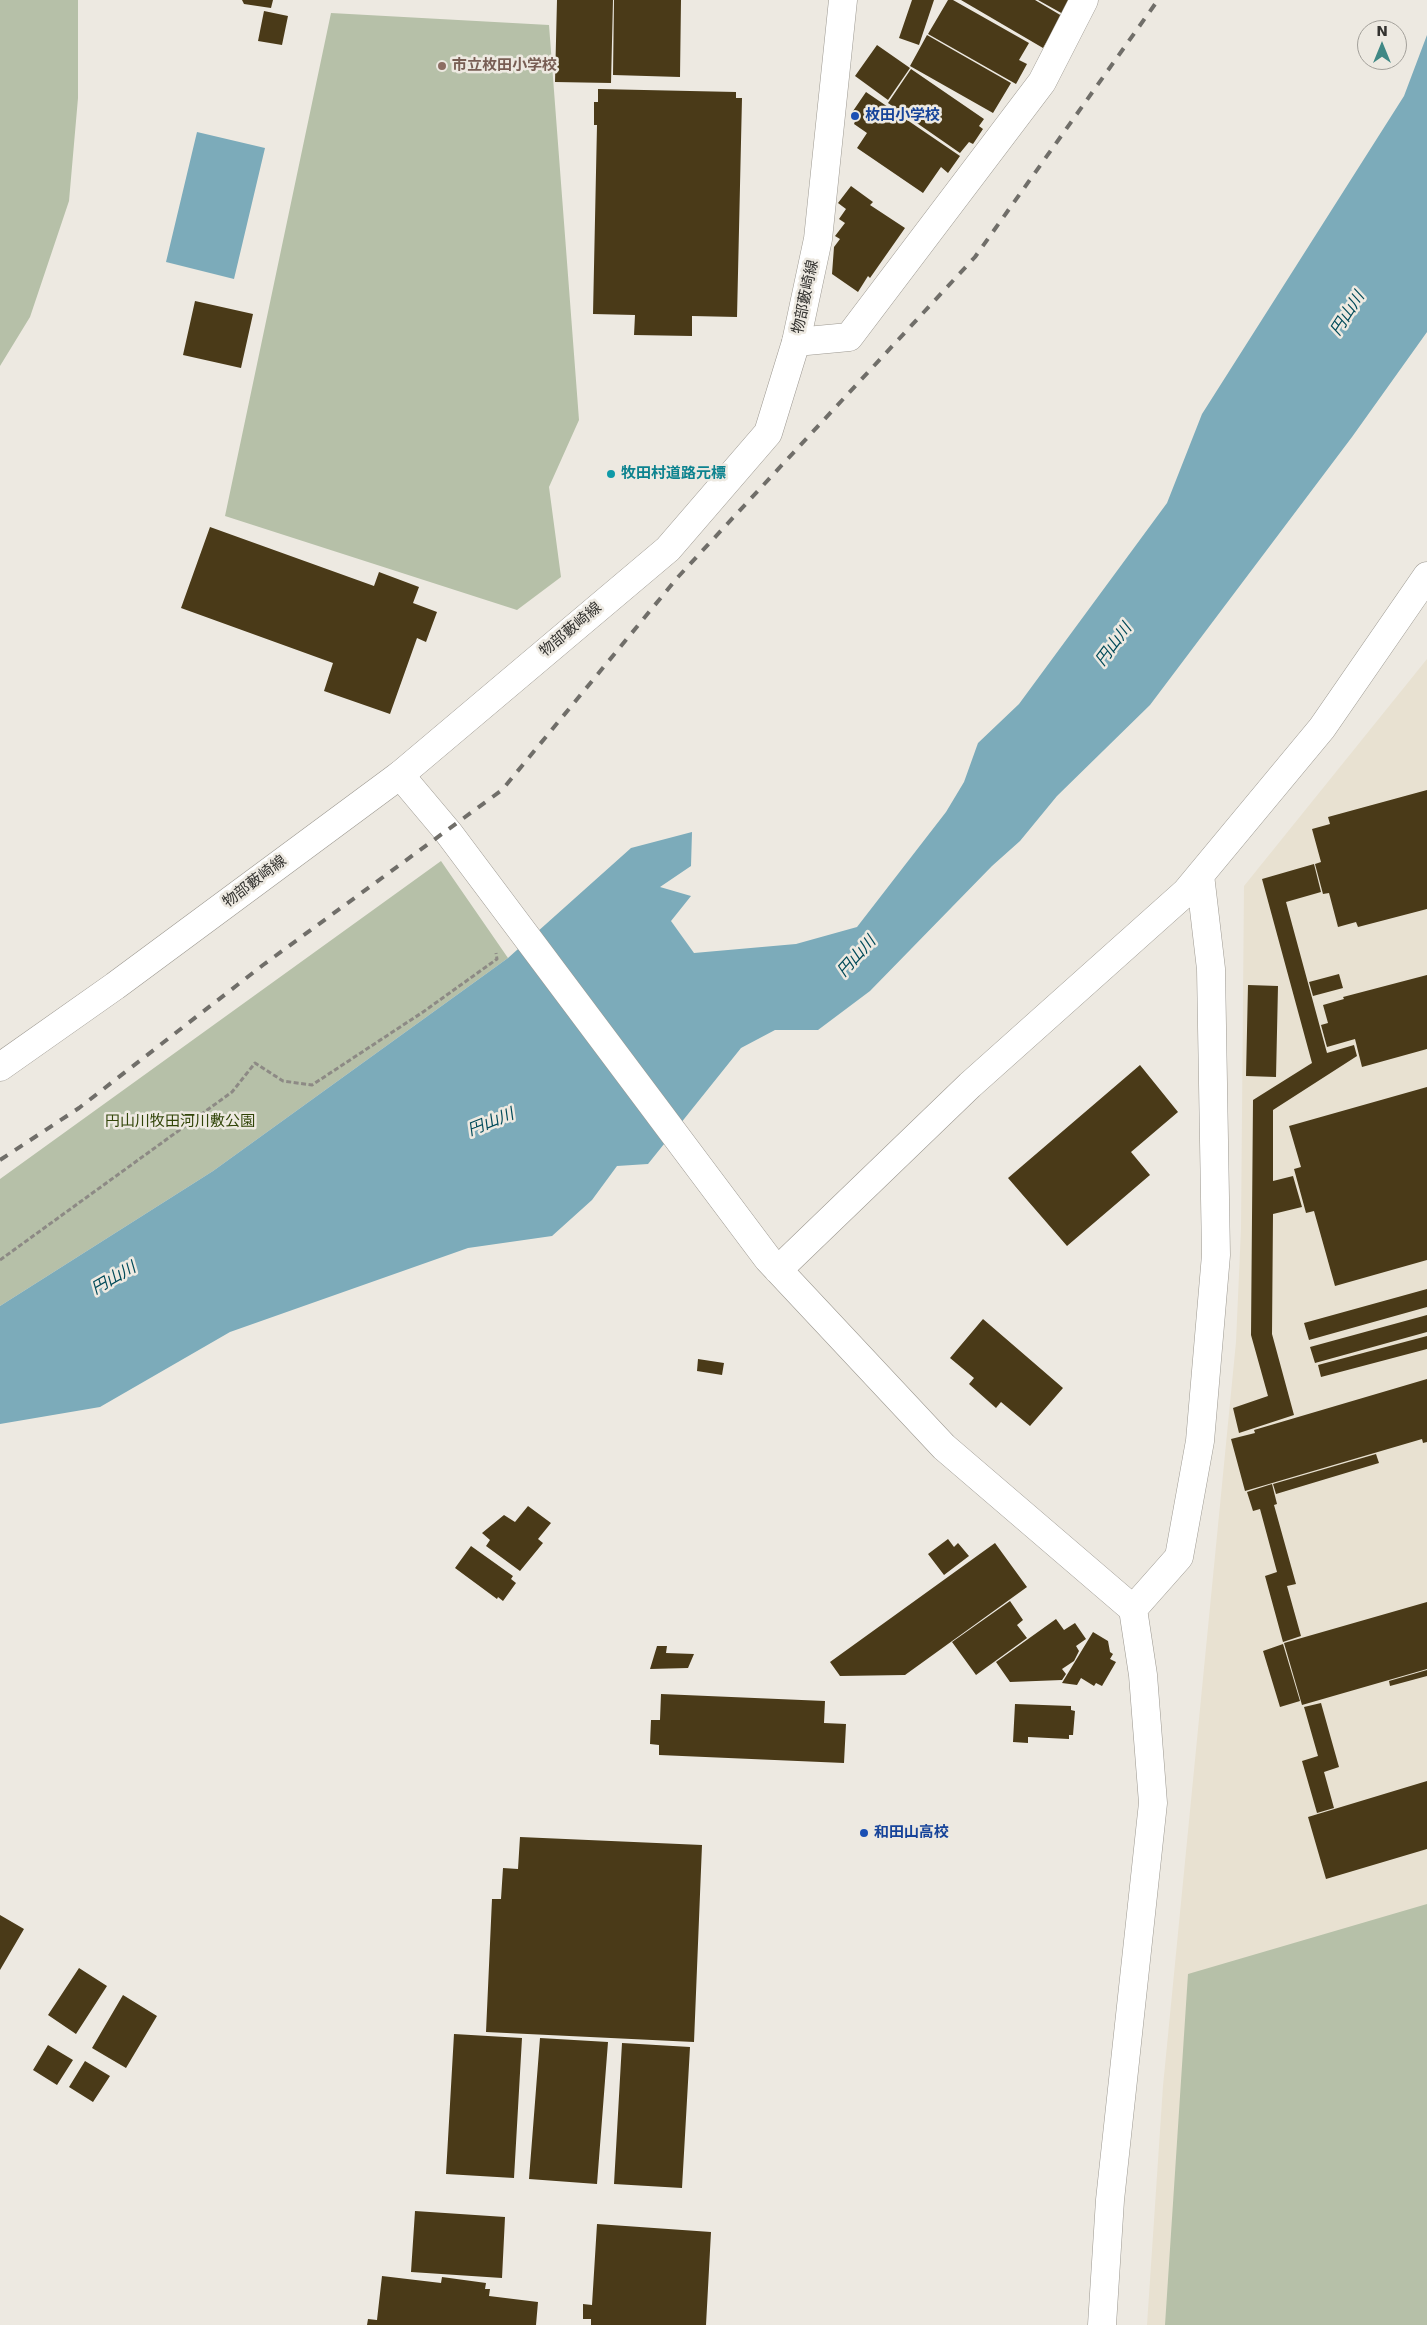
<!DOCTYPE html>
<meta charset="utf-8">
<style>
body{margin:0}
#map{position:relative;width:1427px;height:2325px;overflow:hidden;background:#ede9e1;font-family:"DejaVu Sans",sans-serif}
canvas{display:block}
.north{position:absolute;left:1357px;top:20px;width:50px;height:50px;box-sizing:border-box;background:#ede9e1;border:1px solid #a3a09a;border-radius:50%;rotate:0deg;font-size:14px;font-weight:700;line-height:20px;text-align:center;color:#33322f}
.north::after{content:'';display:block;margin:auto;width:18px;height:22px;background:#408885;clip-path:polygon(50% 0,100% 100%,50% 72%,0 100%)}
</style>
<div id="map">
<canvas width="1427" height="2325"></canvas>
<div class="north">N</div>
</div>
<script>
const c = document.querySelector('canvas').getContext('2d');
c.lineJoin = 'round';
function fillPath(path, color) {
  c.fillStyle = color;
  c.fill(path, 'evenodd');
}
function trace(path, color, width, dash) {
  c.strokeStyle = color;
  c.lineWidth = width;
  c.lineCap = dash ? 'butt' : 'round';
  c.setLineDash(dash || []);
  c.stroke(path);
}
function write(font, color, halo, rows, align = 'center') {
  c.font = font + ' "DejaVu Sans","Noto Sans JP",sans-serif';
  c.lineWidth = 5;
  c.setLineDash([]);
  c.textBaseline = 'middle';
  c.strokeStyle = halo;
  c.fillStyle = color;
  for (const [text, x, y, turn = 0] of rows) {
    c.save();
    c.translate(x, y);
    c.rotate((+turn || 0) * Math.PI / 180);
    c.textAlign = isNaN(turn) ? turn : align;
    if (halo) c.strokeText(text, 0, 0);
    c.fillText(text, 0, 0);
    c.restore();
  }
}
fillPath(new Path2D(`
 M1427 659V2325H1147L1163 2086 1236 1342 1241 1229 1244 886Z`), '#e8e1d1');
fillPath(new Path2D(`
 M0 0H78V98L69 201 30 317 0 366Z
 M331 13 549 25 579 420 549 487 561 577 517 610 225 516Z
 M441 861 508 958 213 1171 0 1306V1179Z
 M1427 1904V2325H1165L1188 1974Z`), '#b6c0a8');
fillPath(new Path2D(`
 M1427 35V332L1352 437 1150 705 1057 796 1020 841 992 866 870 991 818 1030H775L741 1048 648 1164 617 1166 592 1200 552 1236 468 1248 230 1332 100 1407 0 1424V1306L213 1171 508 958 631 848 692 832 691 866 660 887 691 896 671 921 694 953 796 944 857 927 946 812 964 782 978 743 1019 704 1167 503 1202 414 1404 96Z
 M197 132 265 148 234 279 166 262Z`), '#7cabba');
fillPath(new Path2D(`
 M242 0H273L271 8 244 4Z
 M557 0H613L611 83 555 82Z
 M614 0H681L680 77 613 75Z
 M912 0H934L919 45 899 38Z
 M948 0H953L1029 43 1019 60 1027 64 1016 84 928 34Z
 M961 0H1035L1062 16 1043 48Z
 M1038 0H1071L1063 14Z
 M264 11 288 16 282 45 258 41Z
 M927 35 1011 83 993 113 910 66Z
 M877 45 910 68 888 100 855 76Z
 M911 69 984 119 979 126 983 129 973 144 969 142 960 153 888 103Z
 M598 89 736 92V98H742L737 317 692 316V336L634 335 635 315 593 314 597 125H594V102H598Z
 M866 92 960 156 948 173 941 167 923 193 857 148 867 133 854 124 856 119 854 118 857 114 853 111Z
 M851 186 873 202 870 205 905 228 870 278 868 276 858 292 832 274 834 247 840 239 835 236 845 223 839 219 846 209 838 203Z
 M195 301 253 314 241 368 183 355Z
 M210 527 374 586 379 572 419 587 413 603 437 612 426 642 417 638 390 714 324 691 333 663 181 608Z
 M1427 790V909L1358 927 1356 922 1338 927 1329 893 1323 894 1315 864 1321 862 1312 829 1330 824 1328 817Z
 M1314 864 1321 892 1286 902 1327 1053 1354 1045 1357 1056 1273 1110V1181L1293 1176 1302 1207 1273 1214 1272 1334 1294 1415 1239 1433 1233 1408 1268 1396 1251 1335 1253 1100 1312 1063 1262 879Z
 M1339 974 1343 988 1313 996 1309 982Z
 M1427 975V1049L1362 1067 1355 1039 1327 1047 1321 1025 1328 1023 1323 1005 1344 999 1343 997Z
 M1248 985 1278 986 1276 1077 1246 1076Z
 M1140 1065 1178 1112 1131 1152 1150 1175 1067 1246 1008 1178Z
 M1427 1087V1260L1335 1286 1314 1211 1306 1213 1294 1169 1301 1167 1289 1126Z
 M1427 1289V1307L1309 1340 1304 1323Z
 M1427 1315V1332L1315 1363 1310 1347Z
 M983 1319 1063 1388 1030 1426 1001 1402 996 1408 969 1384 974 1378 950 1358Z
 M1427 1336V1349L1321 1377 1318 1365Z
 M698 1359 724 1363 722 1375 697 1371Z
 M1427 1379V1442L1423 1443 1422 1439 1245 1491 1231 1439 1255 1433 1254 1430Z
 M1376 1454 1379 1463 1276 1494 1273 1484Z
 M1272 1484 1277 1504 1274 1505 1296 1584 1287 1586 1301 1636 1283 1642 1265 1576 1277 1572 1260 1509 1253 1511 1247 1492Z
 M528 1506 551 1523 538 1539 543 1543 520 1571 486 1546 490 1540 482 1533 504 1515 515 1522Z
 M948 1539 954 1547 958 1543 969 1556 944 1575 928 1554Z
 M995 1543 1027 1587 905 1675 840 1676 830 1662Z
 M471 1546 513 1576 511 1579 516 1583 503 1601 498 1597 497 1599 455 1568Z
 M1010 1601 1023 1620 1017 1625 1027 1638 976 1675 952 1642Z
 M1427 1602V1669L1302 1705 1284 1643Z
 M1056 1619 1064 1630 1075 1623 1086 1639 1076 1646 1079 1651 1074 1661 1062 1669 1066 1674 1062 1680 1010 1682 996 1662Z
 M1093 1632 1108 1641 1110 1652 1113 1654 1110 1659 1116 1662 1102 1686 1096 1683 1094 1686 1081 1678 1077 1685 1062 1683Z
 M1283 1644 1300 1701 1280 1707 1263 1651Z
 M657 1646H667L666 1653 694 1654 688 1668 650 1669Z
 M1427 1670V1676L1390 1686 1389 1681Z
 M661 1694 825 1701 824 1723 846 1724 844 1763 659 1755V1745L650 1744 651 1720H660Z
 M1321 1703 1339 1767 1324 1772 1334 1808 1317 1813 1302 1761 1318 1756 1304 1707Z
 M1015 1704 1071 1706V1710L1075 1711 1073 1735H1069V1739L1028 1737V1743L1013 1742Z
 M1427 1781V1849L1326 1879 1308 1817Z
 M520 1837 702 1845 694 2042 486 2032 492 1899H501L503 1868 518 1869Z
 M0 1915 24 1929 0 1970Z
 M79 1968 107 1986 76 2034 48 2015Z
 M123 1995 157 2016 126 2068 92 2048Z
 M454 2034 522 2038 514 2178 446 2174Z
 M540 2038 608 2042 597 2184 529 2179Z
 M622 2043 690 2047 682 2188 614 2184Z
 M48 2045 73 2060 57 2085 33 2070Z
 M85 2061 110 2076 93 2102 69 2087Z
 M415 2211 505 2217 502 2278 411 2272Z
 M597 2224 711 2232 706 2325H591V2319H583V2304L592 2305Z
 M382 2276 441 2283 442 2277 486 2283 485 2289H490L489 2296 538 2302 536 2325H367L368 2319 377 2320Z`), '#4a3a18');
const minor = new Path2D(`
 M796 342 849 337 1042 82 1084 0
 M400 775 448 832 768 1259 944 1447 1133 1609 1143 1675 1153 1803 1110 2200 1102 2325
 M778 1270 970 1085 1186 892 1322 728 1427 576
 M1133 1609 1179 1557 1200 1441 1216 1255 1211 969 1200 875`);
const major = new Path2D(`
 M0 1067 115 986 400 775 668 549 768 433 796 342 818 239 843 0`);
trace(minor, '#9c9890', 29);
trace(major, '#9c9890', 29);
trace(new Path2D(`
 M0 1260 232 1092 255 1063 283 1081 312 1085 423 1012 497 959 496 953`), '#8d8a85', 3, [5, 2.5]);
trace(minor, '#fff', 28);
trace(major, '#fff', 28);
trace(new Path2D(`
 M0 1160 79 1108 263 965 502 790 678 577 975 257 1158 0`), '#706e69', 4, [9, 9]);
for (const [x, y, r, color] of [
 [442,66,5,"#8d6e63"],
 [855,116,5,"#1a4fb4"],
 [611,474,5,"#0f9aa8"],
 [864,1833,5,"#1a4fb4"]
]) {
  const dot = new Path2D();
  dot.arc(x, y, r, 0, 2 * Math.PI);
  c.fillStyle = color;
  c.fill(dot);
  trace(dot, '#ede9e1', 2);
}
write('bold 15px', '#785e54', '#ede9e1', [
 ["市立枚田小学校",452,66]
], 'left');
write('bold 15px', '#164399', '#ede9e1', [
 ["枚田小学校",865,116],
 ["和田山高校",874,1833]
], 'left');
write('15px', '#33322f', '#ede9e1', [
 ["物部藪崎線",806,297,-78],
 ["物部藪崎線",571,630,-40],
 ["物部藪崎線",255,882,-37]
]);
write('bold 15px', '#0d838f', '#ede9e1', [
 ["牧田村道路元標",621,474]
], 'left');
write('15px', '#314408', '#ede9e1', [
 ["円山川牧田河川敷公園",180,1122]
]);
write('italic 16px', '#004a59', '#ede9e1', [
 ["円山川",1348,314,-57],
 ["円山川",1114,645,-53],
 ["円山川",857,957,-48],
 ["円山川",491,1123,-22],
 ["円山川",114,1279,-30]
]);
</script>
